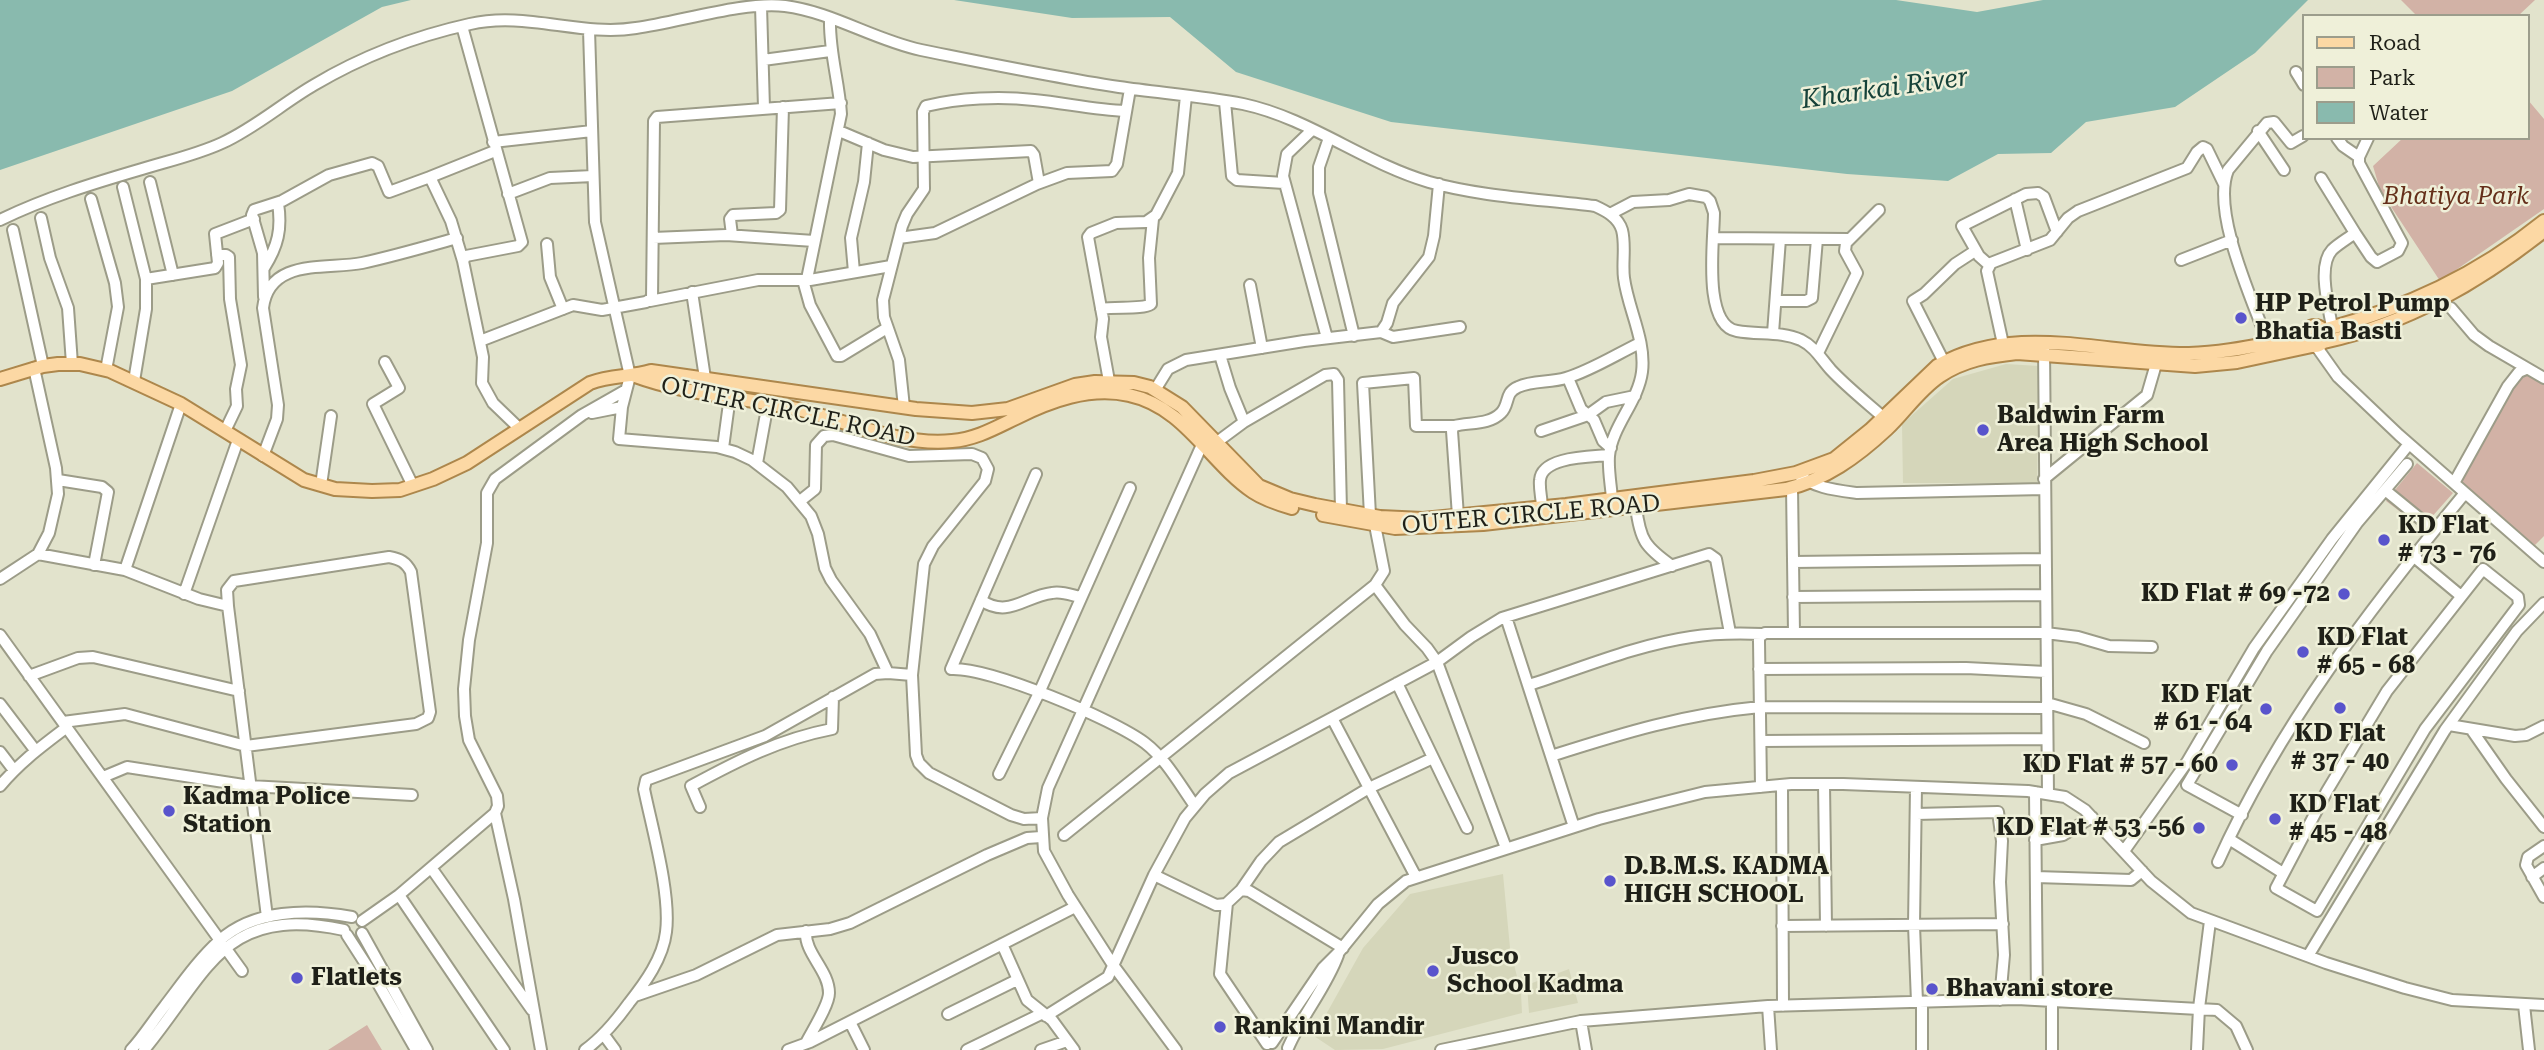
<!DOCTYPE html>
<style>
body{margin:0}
#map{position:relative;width:2544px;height:1050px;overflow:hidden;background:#e2e3cc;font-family:"Roboto Serif",serif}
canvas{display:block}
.legend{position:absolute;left:2302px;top:14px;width:228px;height:126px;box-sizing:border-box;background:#eff0d9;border:2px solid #9c9d8c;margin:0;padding:9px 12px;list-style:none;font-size:21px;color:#1f2018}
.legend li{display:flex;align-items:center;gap:14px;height:35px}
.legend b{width:35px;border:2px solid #9c9d8c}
</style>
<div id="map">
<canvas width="2544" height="1050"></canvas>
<ul class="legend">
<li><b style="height:9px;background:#fcd8a4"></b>Road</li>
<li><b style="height:19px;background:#d2b2a6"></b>Park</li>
<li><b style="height:19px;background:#89baae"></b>Water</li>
</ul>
</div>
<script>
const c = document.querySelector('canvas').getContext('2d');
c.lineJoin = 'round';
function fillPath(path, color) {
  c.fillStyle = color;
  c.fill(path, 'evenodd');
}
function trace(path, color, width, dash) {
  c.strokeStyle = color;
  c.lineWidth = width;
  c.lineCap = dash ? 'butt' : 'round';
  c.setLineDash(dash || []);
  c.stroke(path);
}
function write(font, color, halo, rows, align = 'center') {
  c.font = font + ' "Roboto Serif",serif';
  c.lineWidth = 5;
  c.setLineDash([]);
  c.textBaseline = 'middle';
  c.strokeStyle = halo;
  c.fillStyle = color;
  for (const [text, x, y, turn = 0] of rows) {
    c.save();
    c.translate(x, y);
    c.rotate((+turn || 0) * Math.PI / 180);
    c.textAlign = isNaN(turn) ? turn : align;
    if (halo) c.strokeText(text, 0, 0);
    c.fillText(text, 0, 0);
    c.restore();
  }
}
fillPath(new Path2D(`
 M2006 364 2039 366 2037 483H1903L1902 424 1953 379Z
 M1503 874 1510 948 1521 993 1522 1013 1383 1049 1335 1050 1314 1036 1363 948 1410 894Z
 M1569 969 1578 1003 1529 1013 1527 985Z`), '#d5d6ba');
fillPath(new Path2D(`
 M2401 0H2535L2518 16H2417Z
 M2528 100 2544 119V209L2440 281 2380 190 2373 166 2403 138H2528Z
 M2528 374 2544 382V536L2535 545 2458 482 2516 375Z
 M2417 463 2453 493 2422 528 2386 501Z
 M367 1025 382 1050H328Z`), '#d2b2a6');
fillPath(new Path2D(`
 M0 0H411L382 7 232 91 0 170Z
 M954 0H1896L1977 12 2043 0H2308L2255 53 2175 107 2086 122 2051 153 1998 154 1948 181 1847 174 1391 122 1236 72 1170 17 1072 18Z`), '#89baae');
const minor = new Path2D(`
 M761 6 764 108
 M830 19C829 52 839 81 841 114L807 279 810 280 891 266
 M462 26 522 242 518 246 466 256 463 261 483 357 482 383 493 403 520 429
 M589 30 595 222 630 376 622 407 619 439 717 447 735 452 752 460 787 487 811 516 818 534 825 568 831 580 870 634 888 673
 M763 60 830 51
 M2296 72 2304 85
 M1225 102 1232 176 1237 180 1284 183
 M1312 130 1287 154 1283 176 1327 338
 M839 131 884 150 913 157 1031 151 1034 155 1039 183
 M2258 131 2284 170
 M1329 138 1319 167V193L1354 336
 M2337 138 2343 146 2359 157
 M493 142 592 131
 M2321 178 2355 233
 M150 182 173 275
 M123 187 146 279V309L134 381
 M508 194 550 178 593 176
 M91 199 115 283 118 307 106 370
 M2015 199 2027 250
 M1610 214 1633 202 1669 200 1689 194 1706 197 1710 201 1714 213C1714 240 1702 325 1737 331 1759 335 1781 331 1801 340 1815 347 1821 359 1831 370 1847 387 1866 402 1883 417
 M41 218 50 258 68 308 72 364
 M0 220C45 198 94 183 142 169 168 161 196 155 222 143 255 128 283 103 314 85 361 57 416 36 470 24 526 11 581 37 636 28 680 22 744 1 785 6 832 12 874 40 921 50 986 63 1053 77 1119 87 1160 93 1202 96 1243 104 1309 118 1364 163 1429 182 1482 197 1540 199 1595 206 1606 211 1618 217 1622 230 1626 245 1622 263 1624 278 1628 309 1646 340 1642 372 1638 402 1612 426 1609 456 1608 470 1611 485 1612 499
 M13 230 43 366
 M732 235 730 219 733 215 776 213 780 210 783 107
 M653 238 726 235 814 241
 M899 238 935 233 1037 184 1067 173 1112 171 1117 164 1130 89
 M1714 238 1849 239
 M547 244 550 277 563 309
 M217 255H226L229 257 230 299 241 365 236 389 237 406 225 431
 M2181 260 2232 240
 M463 261 451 221 430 177 495 151
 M1988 264 1979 256 1962 226 2026 194 2038 193 2044 197 2057 232
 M264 268C278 246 282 229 278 203
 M854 272 851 238 864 182 868 143
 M146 279 215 268 218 263 215 234 254 219
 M803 280 810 305 837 356H841L887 328
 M1250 285 1262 348
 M692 292 705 378
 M264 297 263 253 252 215 254 210 282 201 329 175 372 163 378 166 389 192 430 177
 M650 301 758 280H808
 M1776 301H1806L1812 298 1817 239
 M2451 308 2474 335 2489 346 2544 378
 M1101 309C1115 306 1142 310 1151 304L1149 258 1153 219
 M2332 327C2329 308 2317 266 2332 250 2338 244 2347 239 2355 233L2371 257 2377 262 2398 251 2402 243 2359 163V157L2368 138
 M1381 332 1393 337 1460 327
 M1773 333 1780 239
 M480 341 573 305 602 310 646 302 652 298 654 121 657 117 841 103
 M2268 343C2253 301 2211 212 2228 170L2267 123 2274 122 2291 143 2303 136
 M2003 344 1987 271 1991 263 2050 240 2068 218 2078 211 2187 168 2197 152 2203 147 2207 149 2224 184
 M2316 346 2338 377 2399 435 2544 562
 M2044 347 2048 793
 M1818 353 1857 273 1845 251 1846 243 1879 210
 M1220 355 1230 388 1244 422
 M385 362 399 388 373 404 413 486
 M1944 362 1913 301 1924 294 1955 264 1975 251
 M1568 378 1581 409 1594 420 1603 441 1611 448
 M1109 381 1101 337 1103 319 1088 237 1091 233 1116 223 1146 222 1156 215 1178 173 1186 96
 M1155 390 1168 369 1186 360 1304 341 1381 332 1387 323 1393 303 1429 257 1434 236 1439 184
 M904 407 899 360 884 317 883 300 902 226 907 214 924 189 923 112 926 106C959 98 1000 96 1034 100 1065 103 1095 110 1126 111
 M592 413 622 407
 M1541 431 1588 415 1606 402 1635 396
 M1217 442 1244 422 1325 375 1334 374 1338 380 1341 510
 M723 448 730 396
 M263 456 277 419 278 405 263 308C269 257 328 270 362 263 394 256 425 247 457 238
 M757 463 768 403
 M1796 473C1814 488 1834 490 1857 493L2044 489
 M1036 474 951 669C990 667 1113 719 1145 743 1166 759 1180 785 1195 806
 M2044 479 2147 395 2156 364
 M58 480 102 487 108 492 94 565
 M2454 483 2508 386 2519 372 2526 369
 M321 485 331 416
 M1792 487 1794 633
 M2385 490 2434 530
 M800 501 815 489 816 445 824 436 833 435 909 456 972 454 982 458 988 469 985 481 933 546 924 564 912 675 916 755 919 763 929 773 1011 815 1024 819 1042 818
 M1636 507C1640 540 1645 547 1672 566
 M1542 508C1542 499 1539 489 1540 480 1542 456 1592 457 1609 455
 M1370 515 1363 383 1414 378 1416 426H1454
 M1458 516 1452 431 1454 426C1470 422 1489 425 1501 413 1510 404 1504 393 1518 387 1533 380 1550 383 1566 378 1590 371 1617 354 1640 343
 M38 554 125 570 199 599 228 606 267 917
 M2413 556 2461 596
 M1793 562 2045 559
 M2483 569 2518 597 2519 605 2425 729 2317 911 2276 888 2327 791 2387 691Z
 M125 570 181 404
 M0 579 38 554 49 533 58 494 56 468 34 368
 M1375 585 1405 625 1427 648 1437 662 1506 848
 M184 594 238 440
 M1793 597 2045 595
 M981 600C1008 619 1025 596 1052 593 1062 591 1071 595 1080 597
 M1506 617 1574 827
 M0 635 242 971
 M1759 669 1966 668 2046 672
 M29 676 78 658 93 657 239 691
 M1397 683 1467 828
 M1529 685C1582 668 1636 645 1691 637 1715 633 1738 633 1762 634
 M2047 703 2086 714 2144 743
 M0 704 35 750
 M1332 718 1416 877
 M63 722 125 714 246 746 416 724 428 718 430 712 411 572C406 562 400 559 389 557L234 581 227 590 228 606
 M2449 725 2515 736 2526 735 2544 726
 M2471 729 2506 779 2544 827
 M1761 741 2047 739
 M0 752 13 769
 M1551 756C1623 733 1685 714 1760 707L2047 708
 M999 774 1039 693 1130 488
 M103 777 127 767 250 786 412 795
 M1824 784 1826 926
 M1782 785 1783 1006
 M0 786C20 762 42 746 67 727
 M1761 787 1759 641V637L1765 633H2046L2078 637 2109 646 2152 647
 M1916 787 1914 925 1917 1002
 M2035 792 2037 1000
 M700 807 691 786C737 761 780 739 832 729L833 697
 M495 813 514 899 541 1050
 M1916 814 1998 812 2002 841 2000 882 2004 955 2000 1000
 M2242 815 2187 785 2267 651 2357 523 2407 464
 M1064 835 1375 585 1384 571 1375 525
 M2229 839 2283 873
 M2035 840 2063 835 2092 817
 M2544 846 2528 857 2526 865 2544 897
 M2124 851 2187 762 2254 648 2332 539 2409 444
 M2218 862C2279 726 2371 607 2465 493
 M432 869 532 1010
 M1154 875 1216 905 1226 904 1241 890 1249 891 1343 948
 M2036 877 2131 880 2142 871
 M2532 877 2544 868
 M1241 890 1261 861 1279 842 1369 788 1433 758
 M399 895 504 1050
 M1227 903 1220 974 1267 1044
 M362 921 399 895 495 813 498 806 497 796 469 740 465 716 464 689 469 640 487 543V493L495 479 582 415 626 390
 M1782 926 2003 924
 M362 933 427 1050
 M347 935 376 980 416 1050
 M1002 944 1027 1000 1052 1020 1074 1050
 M2308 956 2445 730 2517 631 2544 603
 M635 996 696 975 777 935 830 929 850 923 987 855 1027 838 1041 837
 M2052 1000V1050
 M1922 1002V1050
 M2524 1005 2529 1050
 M1768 1006 1771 1050
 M948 1014 1017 980
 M1046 1016 1108 977 1154 875 1185 818 1205 794 1229 773 1437 662 1471 637 1502 618 1709 554 1716 559 1730 633
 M1581 1021 1586 1050
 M850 1022 864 1050
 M604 1035 615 1050
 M806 1043C812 1031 829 1005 829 993 829 970 804 953 806 931
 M1272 1043 1323 968 1339 952 1378 904 1406 881 1599 819 1657 804 1705 792 1791 784H1843L2028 791 2065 797 2085 810 2151 881 2191 913 2326 963 2405 988 2452 1000 2544 1005
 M1288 1048C1302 1015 1326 988 1338 955
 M131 1050C143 1037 153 1021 164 1007 181 985 198 960 219 941 254 909 308 909 352 917
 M144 1050C209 971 223 904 344 930
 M585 1050C603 1037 616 1021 629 1003 645 983 663 958 666 932 671 894 652 828 644 789L646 780 765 736 875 674 888 673 912 675
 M788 1050 810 1042 1075 907
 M967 1050 1043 1013
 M1041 1050 1067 1041
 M1176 1050 1113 965 1068 895 1044 851 1042 818 1048 788 1205 438
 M1441 1050 1581 1021 1768 1006 2017 999 2217 1010 2236 1026 2247 1050
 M2197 1050 2199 1008 2210 921`);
const major = new Path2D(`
 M2305 336a10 10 0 1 1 20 0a10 10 0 1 1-20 0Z
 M2323 330C2406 308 2477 275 2544 221
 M2324 342C2407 324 2478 283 2544 231
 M635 376C686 395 744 397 797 409 848 421 898 446 952 441 976 439 995 428 1016 418 1050 401 1090 386 1129 395 1185 407 1209 462 1253 492 1265 500 1278 504 1292 508
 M0 379 43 366 58 364H80L110 371 181 404 304 480 335 489 372 491 400 490 433 479 467 463 590 383C610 375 631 377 651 371L916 409 972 413 1008 409 1075 385 1095 382 1134 383 1150 387 1182 407 1259 486 1290 499 1315 505 1380 517 1423 519 1566 505 1754 481 1796 473 1834 459 1870 430 1937 366C2015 321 2105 355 2189 354 2228 353 2267 343 2305 337
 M1323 515 1395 528 1483 524 1786 489C1825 480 1857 457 1887 429 1905 412 1919 390 1940 376 1964 360 1989 356 2017 353L2195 366 2237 362 2312 346`);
trace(minor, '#9c9c88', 14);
trace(major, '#ad874c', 16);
trace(minor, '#fff', 10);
trace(major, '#fcd8a4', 12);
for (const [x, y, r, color] of [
 [2241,318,7,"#5954cc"],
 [1983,430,7,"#5954cc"],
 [2384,540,7,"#5954cc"],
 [2344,594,7,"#5954cc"],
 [2303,652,7,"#5954cc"],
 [2340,708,7,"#5954cc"],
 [2266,709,7,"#5954cc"],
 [2232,765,7,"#5954cc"],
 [169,811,7,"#5954cc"],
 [2275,819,7,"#5954cc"],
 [2199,828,7,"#5954cc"],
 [1610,881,7,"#5954cc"],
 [1433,971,7,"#5954cc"],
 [297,978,7,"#5954cc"],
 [1932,989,7,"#5954cc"],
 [1220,1027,7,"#5954cc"]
]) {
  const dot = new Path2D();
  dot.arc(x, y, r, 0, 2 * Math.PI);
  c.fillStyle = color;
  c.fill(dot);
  trace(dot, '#eff0d9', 2.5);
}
write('italic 24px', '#652f1a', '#eff0d9', [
 ["Bhatiya Park",2456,197]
]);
write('bold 24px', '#1f2018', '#eff0d9', [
 ["HP Petrol Pump",2255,304],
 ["Bhatia Basti",2255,332],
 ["Baldwin Farm",1997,416],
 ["Area High School",1997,444],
 ["KD Flat",2398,526],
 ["# 73 - 76",2398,554],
 ["KD Flat # 69 -72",2330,594,"right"],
 ["KD Flat",2317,638],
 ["# 65 - 68",2317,666],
 ["KD Flat",2252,695,"right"],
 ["# 61 - 64",2252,723,"right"],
 ["KD Flat",2340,734,"center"],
 ["# 37 - 40",2340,762,"center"],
 ["KD Flat # 57 - 60",2218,765,"right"],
 ["Kadma Police",183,797],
 ["Station",183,825],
 ["KD Flat",2289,805],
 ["# 45 - 48",2289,833],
 ["KD Flat # 53 -56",2185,828,"right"],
 ["D.B.M.S. KADMA",1624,867],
 ["HIGH SCHOOL",1624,895],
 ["Jusco",1447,957],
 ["School Kadma",1447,985],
 ["Flatlets",311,978],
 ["Bhavani store",1946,989],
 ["Rankini Mandir",1234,1027]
], 'left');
write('24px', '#1f2018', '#eff0d9', [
 ["OUTER CIRCLE ROAD",788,412,12],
 ["OUTER CIRCLE ROAD",1531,515,-5]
]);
write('italic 26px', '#164239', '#eff0d9', [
 ["Kharkai River",1885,89,-8]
]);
</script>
